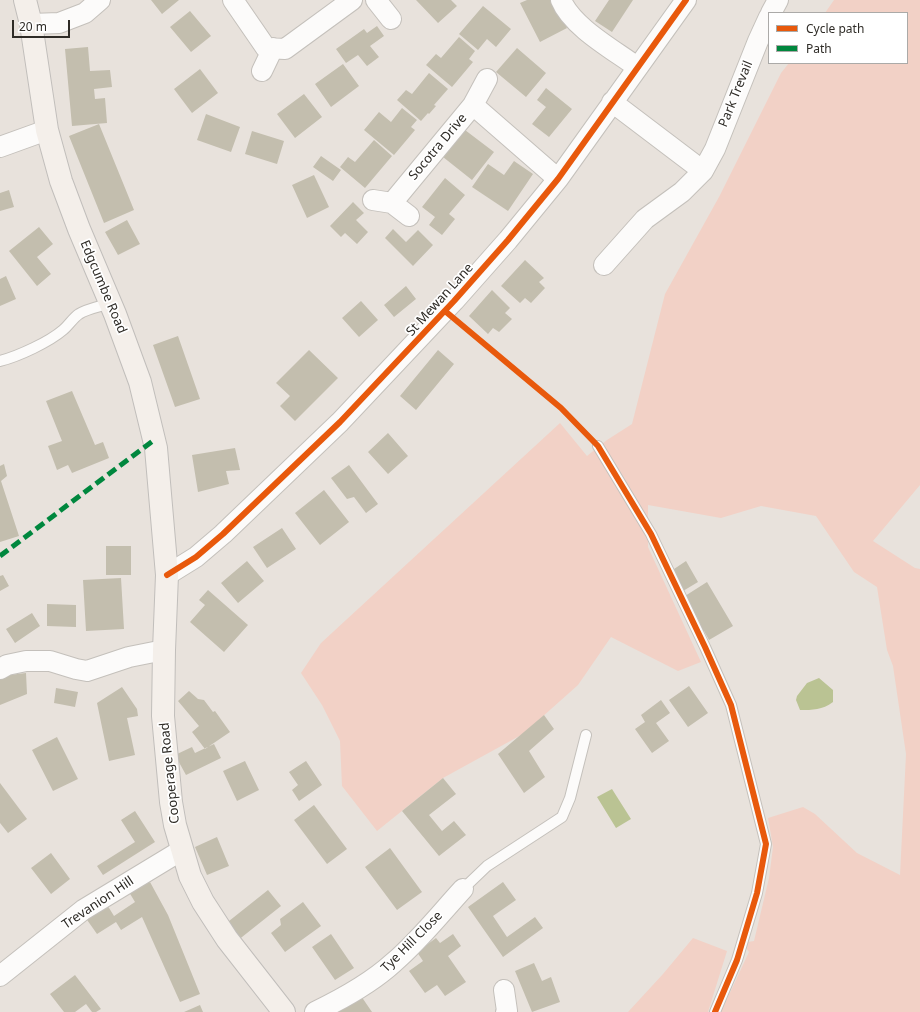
<!DOCTYPE html>
<style>
body{margin:0}
#map{position:relative;width:920px;height:1012px;overflow:hidden;background:#e8e2dc;font-family:"Noto Sans",sans-serif}
canvas{display:block}
.legend{position:absolute;left:768px;top:12px;width:140px;height:52px;box-sizing:border-box;background:#fff;border:1px solid #abaaa8;margin:0;padding:5px 7px;list-style:none;font-size:12px;color:#2e2b26}
.legend li{display:flex;align-items:center;gap:8px;height:20px}
.legend b{width:20px;border:1px solid #abaaa8}
.scale{position:absolute;left:12px;top:20px;width:58px;height:18px;box-sizing:border-box;border:2px solid #2e2b26;border-top:0;padding-left:5px;font-size:12px;line-height:14px;white-space:nowrap;color:#2e2b26;-webkit-text-stroke:3px #fff;paint-order:stroke}
</style>
<div id="map">
<canvas width="920" height="1012"></canvas>
<ul class="legend">
<li><b style="height:5px;background:#e8590c"></b>Cycle path</li>
<li><b style="height:5px;background:#00873e"></b>Path</li>
</ul>
<div class="scale">20 m</div>
</div>
<script>
const c = document.querySelector('canvas').getContext('2d');
c.lineJoin = 'round';
function fillPath(path, color) {
  c.fillStyle = color;
  c.fill(path, 'evenodd');
}
function trace(path, color, width, dash) {
  c.strokeStyle = color;
  c.lineWidth = width;
  c.lineCap = dash ? 'butt' : 'round';
  c.setLineDash(dash || []);
  c.stroke(path);
}
function write(font, color, halo, rows, align = 'center') {
  c.font = font + ' "Noto Sans",sans-serif';
  c.lineWidth = 3.5;
  c.setLineDash([]);
  c.textBaseline = 'middle';
  c.strokeStyle = halo;
  c.fillStyle = color;
  for (const [text, x, y, turn = 0] of rows) {
    c.save();
    c.translate(x, y);
    c.rotate((+turn || 0) * Math.PI / 180);
    c.textAlign = isNaN(turn) ? turn : align;
    if (halo) c.strokeText(text, 0, 0);
    c.fillText(text, 0, 0);
    c.restore();
  }
}
fillPath(new Path2D(`
 M834 0H920V485L873 541 915 568 920 569V1012H721L749 952 742 943 754 941 769 878 773 847 768 818 803 807 815 814 857 853 900 875 906 754 893 666 887 650 877 587 854 572 816 516 761 506 721 518 648 505V547L701 662 678 671 611 637 578 685 523 734 443 778 377 831 342 786 340 741 322 705 301 673 321 643 560 423 587 456 607 440 632 424 665 294 719 197 781 73 789 63H907V13H825Z
 M693 938 727 951 708 1012H628L663 974Z`), '#f2d1c6');
fillPath(new Path2D(`
 M819 678 833 690V702C822 710 813 710 800 710L796 700 797 696 807 683Z
 M612 789 631 819 616 828 597 797Z`), '#bac393');
fillPath(new Path2D(`
 M151 0H179L162 14Z
 M416 0H451L457 6 438 23Z
 M527 0H553L567 28 540 42 520 3Z
 M609 0H633L612 32 595 21Z
 M483 6 511 29 496 47 487 39 478 50 459 34Z
 M190 11 211 36 191 52 170 27Z
 M377 26 384 36 370 46 379 57 367 66 358 55 346 63 336 49 364 29 367 33Z
 M459 37 475 51 469 59 473 62 452 87 426 65 436 54 441 58Z
 M88 47 90 71 110 70 112 87 94 89 95 99 105 98 107 123 72 126 65 49Z
 M517 48 546 73 526 97 496 72Z
 M343 64 359 86 331 107 315 84Z
 M200 69 218 93 192 113 174 89Z
 M429 73 448 89 434 105 436 106 429 114 428 113 421 121 397 100 406 90 412 94Z
 M546 88 572 109 549 137 532 124 546 107 537 100Z
 M304 94 322 117 295 138 277 114Z
 M402 108 417 120 411 127 415 130 394 155 364 130 379 112 391 122Z
 M206 114 240 127 231 152 197 140Z
 M99 124 134 210 104 223 69 136Z
 M465 130 494 152 472 180 443 157Z
 M252 131 284 141 277 164 245 154Z
 M374 140 392 156 365 188 340 167 348 157 355 162Z
 M321 156 341 170 333 181 313 167Z
 M514 161 533 174 508 211 472 187 488 164 504 175Z
 M314 175 329 207 307 218 292 185Z
 M445 178 465 195 449 214 455 219 442 235 429 225 435 217 422 207Z
 M9 190 14 207 0 211V193Z
 M353 202 364 213 356 220 368 232 357 244 345 233 341 237 330 226Z
 M127 220 140 244 118 255 105 232Z
 M39 227 53 244 37 257 51 274 37 286 9 251Z
 M393 229 406 242 418 230 433 245 413 266 385 238Z
 M525 260 544 278 539 282 545 288 531 303 525 298 520 303 501 286Z
 M6 276 16 299 0 306V279Z
 M406 286 416 299 394 317 384 305Z
 M492 290 510 308 505 313 512 319 499 332 493 328 488 334 469 316Z
 M361 301 378 320 359 337 342 318Z
 M178 336 200 399 175 407 153 345Z
 M309 350 338 378 295 421 280 406 290 396 276 383Z
 M438 350 454 364 416 410 400 396Z
 M72 391 95 445 103 442 109 458 72 473 68 465 57 470 48 446 62 441 46 401Z
 M388 433 408 456 388 474 368 452Z
 M235 448 240 470 226 471 229 484 198 492 192 455Z
 M4 464 7 476 1 481 19 536 0 542V466Z
 M349 465 378 504 366 513 354 497 347 499 331 478Z
 M324 490 349 522 320 545 295 513Z
 M282 528 296 549 267 568 253 547Z
 M106 546H131V575H106Z
 M247 561 264 581 238 603 221 583Z
 M686 561 698 582 683 591 671 571Z
 M3 575 9 586 0 591V576Z
 M121 578 124 629 86 631 83 580Z
 M707 582 733 626 709 640 704 631 701 632 697 625 700 623 685 596Z
 M208 590 248 625 224 652 190 622 205 605 199 600Z
 M47 604 76 605V627L47 626Z
 M32 613 40 626 15 643 6 629Z
 M26 673 27 694 0 705V676Z
 M689 686 708 713 688 727 669 700Z
 M122 687 137 709 138 716 127 718 135 755 109 761 97 703Z
 M56 688 78 692 75 707 54 703Z
 M189 691 198 699 204 700 213 712 215 711 230 732 205 749 192 732 199 726 178 701Z
 M661 700 670 713 656 723 669 741 652 753 635 729 645 722 641 715Z
 M544 715 554 729 529 751 545 777 524 793 498 754Z
 M57 737 78 779 53 791 32 750Z
 M214 744 221 758 186 775 175 755 192 747 195 753Z
 M245 761 259 790 237 801 223 771Z
 M306 761 322 785 299 801 292 790 298 785 289 772Z
 M443 778 456 794 429 815 442 831 454 821 466 835 439 856 402 811Z
 M0 783 27 819 8 833 0 823Z
 M314 805 347 849 327 864 294 820Z
 M135 811 155 842 103 875 97 866 135 842 121 820Z
 M217 837 229 866 207 875 195 847Z
 M390 848 422 892 397 910 365 867Z
 M51 853 70 879 51 894 31 868Z
 M150 882 168 915 200 994 180 1002 142 917 121 930 116 922 97 934 85 917 106 903 114 916 135 902 129 892Z
 M503 882 516 900 493 916 507 937 535 917 543 928 503 957 468 907Z
 M268 890 281 906 237 941 224 925Z
 M303 902 321 926 285 952 271 933 281 925 280 919Z
 M331 934 354 968 335 980 312 947Z
 M453 934 461 946 448 956 466 982 445 996 437 985 425 993 409 971 423 961 417 952 436 938 440 943Z
 M534 963 542 981 551 977 560 1002 532 1012 515 971Z
 M75 975 101 1009 96 1012H92L86 1004 75 1012H64L50 994Z
 M359 993 372 1012H332Z
 M200 1005 203 1012H184Z`), '#c3beae');
const lane = new Path2D(`
 M0 361C19 356 49 342 63 330 69 325 73 318 79 314 86 309 102 306 111 303
 M598 446 651 534 705 647 731 705 766 844 757 893 737 960 715 1012
 M463 889 487 866 562 817 570 798 586 735`);
const street = new Path2D(`
 M233 0 266 48 285 49 352 0
 M376 0 391 19
 M561 0C572 27 614 50 637 67
 M771 13 778 0
 M31 24 59 23 85 13 100 0
 M262 71 273 48
 M612 102 703 171
 M473 105 487 79
 M0 147 47 130
 M373 200 392 203 409 216
 M392 203 473 105 558 179
 M604 265 645 219 682 192 703 171 715 149 758 41 769 17
 M167 575 196 557 223 534 340 422 454 301 508 240 558 179 686 0
 M0 669 7 665 26 661H50L76 669 87 671 129 657 164 650
 M0 976 83 910 182 850
 M504 990 507 1011 506 1012
 M315 1012C342 999 371 983 393 963 419 941 440 914 463 889`);
const primary = new Path2D(`
 M25 0 31 24 47 130 61 181 79 229 115 314 140 382 156 448 167 575 164 650 163 716 171 802 175 825 190 876 203 902 227 939 284 1012`);
trace(lane, '#c4c0bb', 12);
trace(street, '#c4c0bb', 22);
trace(primary, '#c1bebb', 24);
trace(lane, '#fcfbfa', 10);
trace(street, '#fcfbfa', 20);
trace(primary, '#f4efea', 22);
trace(new Path2D(`
 M0 556 154 440`), '#00873e', 5, [10, 5]);
trace(new Path2D(`
 M445 311 561 408 598 446 651 534 705 647 731 705 766 844 757 893 737 960 715 1012
 M167 575 196 557 223 534 340 422 454 301 508 240 558 179 686 0`), '#e8590c', 6);
write('13px', '#2e2b26', '#fff', [
 ["Park Trevail",736,94,-68],
 ["Socotra Drive",438,147,-50],
 ["Edgcumbe Road",103,287,67],
 ["St Mewan Lane",440,300,-48],
 ["Cooperage Road",170,773,-96],
 ["Trevanion Hill",98,903,-34],
 ["Tye Hill Close",412,942,-45]
]);
</script>
